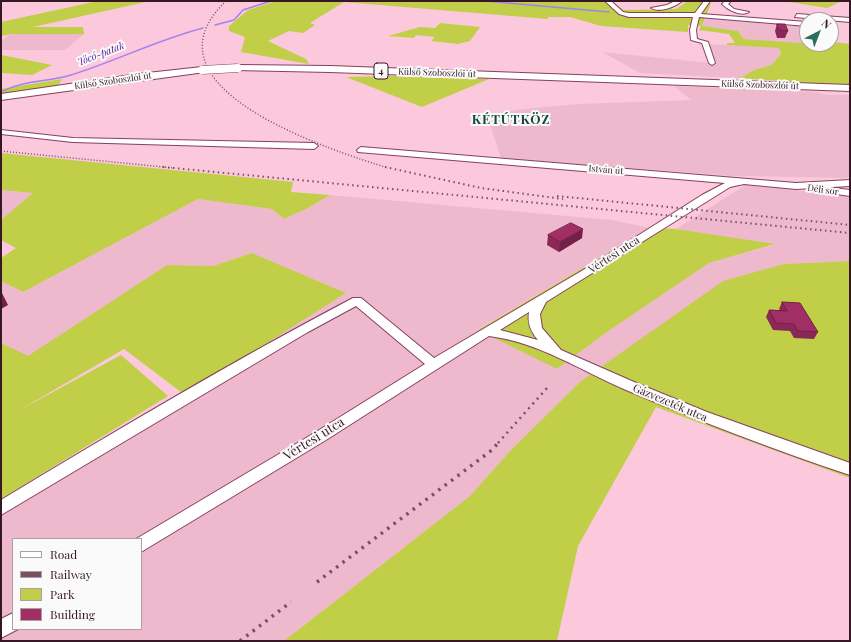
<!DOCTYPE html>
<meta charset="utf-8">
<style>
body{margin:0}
#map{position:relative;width:851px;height:642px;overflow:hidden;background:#fbc9db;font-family:"Playfair Display",serif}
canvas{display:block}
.frame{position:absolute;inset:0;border:2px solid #361825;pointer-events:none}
.legend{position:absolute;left:12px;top:538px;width:130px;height:92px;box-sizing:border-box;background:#fafafa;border:1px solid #aca0a5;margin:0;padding:5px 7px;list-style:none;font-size:12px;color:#361825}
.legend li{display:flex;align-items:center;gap:8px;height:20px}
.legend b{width:20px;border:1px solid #aca0a5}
.north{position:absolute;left:799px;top:12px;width:40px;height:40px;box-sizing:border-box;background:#fafafa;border:1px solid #aca0a5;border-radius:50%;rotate:42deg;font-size:11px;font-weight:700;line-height:16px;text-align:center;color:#361825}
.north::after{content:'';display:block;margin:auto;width:14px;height:18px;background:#2b6e5e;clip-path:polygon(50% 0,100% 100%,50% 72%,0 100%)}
</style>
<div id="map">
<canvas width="851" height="642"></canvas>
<div class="frame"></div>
<ul class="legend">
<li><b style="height:5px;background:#fff"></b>Road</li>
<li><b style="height:5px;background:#775261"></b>Railway</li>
<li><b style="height:11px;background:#c0ce48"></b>Park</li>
<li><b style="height:11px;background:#a22e66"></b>Building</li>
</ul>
<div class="north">N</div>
</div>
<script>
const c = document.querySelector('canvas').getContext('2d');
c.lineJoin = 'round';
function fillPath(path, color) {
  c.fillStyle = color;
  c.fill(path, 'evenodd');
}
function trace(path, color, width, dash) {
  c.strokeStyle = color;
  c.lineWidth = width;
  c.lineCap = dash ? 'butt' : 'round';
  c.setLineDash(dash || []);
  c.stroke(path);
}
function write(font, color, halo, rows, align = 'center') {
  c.font = font + ' "Playfair Display",serif';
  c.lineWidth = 4;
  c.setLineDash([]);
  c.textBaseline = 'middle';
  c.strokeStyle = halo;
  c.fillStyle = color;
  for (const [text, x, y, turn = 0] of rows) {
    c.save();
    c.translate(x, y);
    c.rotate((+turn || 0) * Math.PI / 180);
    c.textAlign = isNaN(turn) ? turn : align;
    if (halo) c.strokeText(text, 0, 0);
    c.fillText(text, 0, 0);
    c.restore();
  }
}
fillPath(new Path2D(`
 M707 17 807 24V44L744 39 738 31 702 26Z
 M11 34H84L65 50H1V41Z
 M707 44 779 48 781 54 771 65 754 70 740 78 640 73 602 52 710 63Z
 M674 86 816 92 827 95H850V178L734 176 501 158 487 115 524 109 579 104 691 100Z
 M747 184 850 197V261L784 264 581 381 511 450 470 496 284 641H1V510L346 293 252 253 213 266 167 265 28 357 1 343V281L23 292 198 199 272 209 284 219 308 208 330 195 612 220 650 228 478 329 557 369 607 332 709 263 774 245 676 229ZM13 539H141V629H13Z
 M1 190 34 193 1 220Z`), '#efb9cd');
fillPath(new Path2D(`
 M98 1H150L33 27H83L84 34H11L1 36V22Z
 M276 1H610L624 10 676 9 688 1 711 3 702 26 738 31 744 39 828 45 834 42 850 44V86L740 78 754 70 771 65 781 54 779 48 727 45V43H735L729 34 699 30 701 26 688 25V32L601 26 570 17H548V19L344 2 310 23 315 25 303 33 289 31 268 41 306 59 309 64 241 52 245 37 229 31V26L248 10Z
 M783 1H842L827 8Z
 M440 23 480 27 470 41 458 44 431 41 435 37 416 35 414 38 388 36 420 27 435 28Z
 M1 55 52 65 32 75 1 73Z
 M390 76 489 79 422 107 346 77Z
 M62 79 58 86 1 94V89Z
 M1 153 293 182 291 192 330 195 308 208 284 219 272 209 198 199 23 292 1 281V258L16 248 1 240V220L33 193 1 190Z
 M650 228 676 229 775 244 709 263 607 332 557 369 478 330Z
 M252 253 346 293 185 395 124 349 18 411 121 355 168 396 1 499V343L28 356 167 265 213 266Z
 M850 261V478L656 407 578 546 557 641H284L470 496 511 450 581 381 723 281 784 264Z`), '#c0ce48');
trace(new Path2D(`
 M485 1 609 12
 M215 25 234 20 243 10 271 1
 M3 91C25 80 48 82 71 75 116 61 157 40 203 28`), '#a282f0', 1.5);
const minor = new Path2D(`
 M605 1H611L623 12 629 13H695L704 1H710L701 14 807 22V26L699 17 696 30 697 39 708 42 715 63 712 65 709 63 702 43 691 40 690 30 693 17H629L619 14Z
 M675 1H682C675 7 660 13 651 8L667 5Z
 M725 1H731L728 4 734 9 749 12C741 17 728 10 722 4Z
 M797 14 850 18V22L795 17Z
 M1 130 73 138 314 143 318 146 314 149 73 142 1 134Z
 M361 147 796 183 850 180V186L796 189 744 184 730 187 546 302 540 314 542 328 561 350 634 382 707 412 850 463V475C774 450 700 421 626 390 582 371 538 342 489 336L326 440 141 552V539H136L316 432 425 364 356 306 308 332 1 515V500C117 430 233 361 353 298H361L434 358 590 266 702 195 725 183 358 152 357 150ZM529 312C527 323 531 332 538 340L500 330Z
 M826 187 850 190V196L823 192V188Z
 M13 613V629H18L1 638V619Z`);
const major = new Path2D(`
 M238 65 330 66 850 85V91L330 72 235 70 233 68Z
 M202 67 205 68V72L1 100V94L138 74Z`);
trace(minor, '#86405e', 2);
trace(major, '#86405e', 2);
fillPath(minor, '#fff');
fillPath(major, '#fff');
trace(new Path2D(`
 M226 1C135 88 331 150 388 168
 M1 151 174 168`), '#775261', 1.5, [1, 2]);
trace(new Path2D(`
 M163 167 850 233
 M385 167 481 188 563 199
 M557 196 850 225`), '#775261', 2, [1.5, 3.5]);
trace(new Path2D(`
 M498 443 547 388`), '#775261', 2.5, [2, 4.5]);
trace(new Path2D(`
 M317 582 492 450 499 442
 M240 641 291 602`), '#775261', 3.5, [2.5, 5.5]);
const majorBridge = new Path2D(`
 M202 70 238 68`);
trace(majorBridge, '#86405e', 9, []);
trace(majorBridge, '#fff', 8);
fillPath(new Path2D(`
 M777 24 788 31 785 38H777L775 31Z
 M548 235 582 238 559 252 547 245Z
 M782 302 818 332 814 339 794 338 790 331 773 330 766 317 769 310H780L779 309Z`), '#8b2858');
fillPath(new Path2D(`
 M583 229 582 238 559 252 560 242Z
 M1 291 8 305 1 309Z`), '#712047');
const building = new Path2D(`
 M777 24H785L788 31 779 30Z
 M571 223 583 229 560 242 548 235Z
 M782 302 800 303 818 332 798 331 794 324 776 323 769 310 787 311Z`);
fillPath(building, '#a22e66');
trace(building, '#712047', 1);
write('9px', '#361825', '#fafafa', [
 ["Külső Szoboszlói út",437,73,2],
 ["Külső Szoboszlói út",113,81,-8],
 ["Külső Szoboszlói út",760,85,2],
 ["István út",606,170,5],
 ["Déli sor",823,190,8]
]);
write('italic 10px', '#5722a3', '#fafafa', [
 ["Tócó-patak",101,54,-21]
]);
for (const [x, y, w] of [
 [381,71,14]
]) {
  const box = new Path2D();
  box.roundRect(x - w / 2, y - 8, w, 16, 3);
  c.fillStyle = '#fafafa';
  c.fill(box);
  trace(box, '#361825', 1);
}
write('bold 10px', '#361825', null, [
 ["4",381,71]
]);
write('11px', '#361825', '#fafafa', [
 ["Vértesi utca",614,255,-33],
 ["Gázvezeték utca",670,403,23]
]);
c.letterSpacing = '1px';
write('bold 13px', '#154b3f', '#fafafa', [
 ["KÉTÚTKÖZ",511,120]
]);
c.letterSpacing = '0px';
write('13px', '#361825', '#fafafa', [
 ["Vértesi utca",314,439,-32]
]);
</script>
